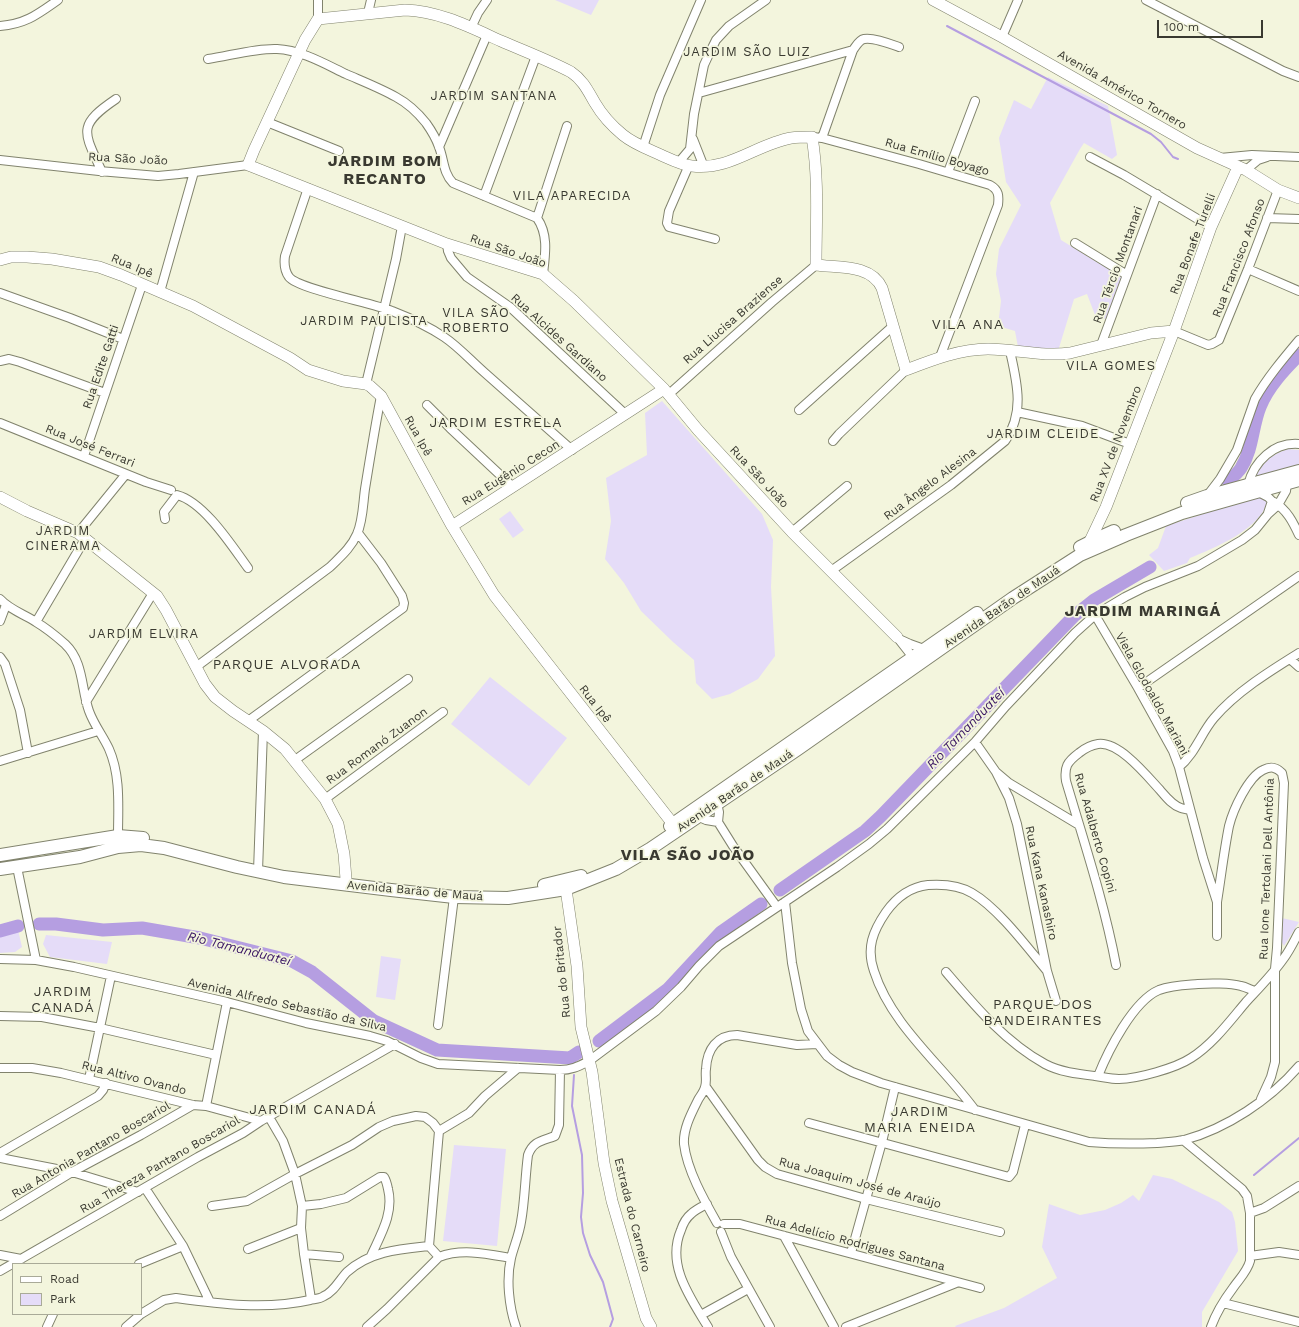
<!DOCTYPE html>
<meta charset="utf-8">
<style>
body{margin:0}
#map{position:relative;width:1299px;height:1327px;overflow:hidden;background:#f3f5dd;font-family:"Work Sans",sans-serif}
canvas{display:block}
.legend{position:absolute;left:12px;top:1263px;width:130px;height:52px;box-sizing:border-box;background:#f3f5dd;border:1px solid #a9aa98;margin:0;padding:5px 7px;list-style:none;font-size:12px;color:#393930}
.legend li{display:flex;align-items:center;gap:8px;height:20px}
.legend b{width:20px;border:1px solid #a9aa98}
.scale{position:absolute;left:1157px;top:20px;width:106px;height:18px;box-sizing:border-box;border:2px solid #393930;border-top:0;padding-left:5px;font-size:12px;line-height:14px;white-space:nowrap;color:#393930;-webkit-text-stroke:3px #f3f5dd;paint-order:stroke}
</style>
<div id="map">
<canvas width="1299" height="1327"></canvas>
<ul class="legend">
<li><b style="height:5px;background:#fff"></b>Road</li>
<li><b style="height:11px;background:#e5dcf8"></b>Park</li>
</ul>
<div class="scale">100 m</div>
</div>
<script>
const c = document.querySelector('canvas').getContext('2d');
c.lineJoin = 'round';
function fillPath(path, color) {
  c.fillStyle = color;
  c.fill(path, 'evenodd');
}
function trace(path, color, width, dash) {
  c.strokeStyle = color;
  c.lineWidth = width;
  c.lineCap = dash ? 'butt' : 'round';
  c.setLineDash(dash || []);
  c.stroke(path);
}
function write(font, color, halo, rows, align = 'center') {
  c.font = font + ' "Work Sans",sans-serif';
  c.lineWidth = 3.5;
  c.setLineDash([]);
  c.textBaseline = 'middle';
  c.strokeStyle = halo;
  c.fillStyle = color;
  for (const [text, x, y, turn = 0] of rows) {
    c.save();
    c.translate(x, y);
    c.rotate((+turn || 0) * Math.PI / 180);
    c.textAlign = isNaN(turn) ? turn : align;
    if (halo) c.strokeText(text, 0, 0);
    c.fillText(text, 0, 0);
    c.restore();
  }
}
fillPath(new Path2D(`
 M555 0H599L591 15Z
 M1048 77 1108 106 1117 155 1112 159 1084 143 1080 149 1050 203 1061 240 1123 278 1111 316 1102 320 1095 315 1087 294 1074 299 1058 351 1018 347 1015 331 998 326 1001 301 996 274 999 249 1021 205 1006 182 999 138 1014 100 1031 109Z
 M662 401 762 514 773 540 771 587 775 656 758 679 730 694 712 699 696 683 694 660 673 642 641 611 624 583 605 559 611 521 606 478 647 455 645 413Z
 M1288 449 1299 450V467L1255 478C1263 462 1271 455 1288 449Z
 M1261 495 1267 500C1264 528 1212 549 1190 558L1187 563 1164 571 1149 555 1158 548 1166 526Z
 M510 511 524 530 513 538 499 519Z
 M490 677 567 738 529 786 451 724Z
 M1282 918 1299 922 1284 946 1281 941Z
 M18 930 22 947 15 952 0 953V937Z
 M46 935 112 942 107 964 50 957 43 944Z
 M381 956 401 959 395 1000 376 997Z
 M454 1145 506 1149 497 1246 443 1241Z
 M1153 1175 1172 1179 1219 1202 1232 1212 1235 1222 1238 1251 1202 1312V1327H956L955 1326 1004 1308 1057 1278 1042 1247 1049 1204 1080 1215 1105 1210 1121 1203 1133 1195 1139 1201Z`), '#e5dcf8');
trace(new Path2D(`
 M947 26 1151 134 1161 142 1173 157 1178 159
 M574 1075 572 1106 582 1155 583 1193 581 1217 583 1233 590 1255 603 1282 613 1319 610 1327
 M1254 1175 1299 1138`), '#b59ee1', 2);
trace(new Path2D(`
 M1228 481C1233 477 1238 473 1241 468 1253 449 1252 427 1260 407 1268 387 1284 370 1299 355
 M780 890 865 831 881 816 1074 616 1094 600 1150 567
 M39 924H56L103 930 142 928 200 938 292 961 312 972 374 1021 437 1050 570 1058 579 1052
 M0 931 18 926
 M599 1041 668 989 721 932 761 904`), '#b59ee1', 13);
const street = new Path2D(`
 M1146 0 1283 71 1299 77
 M368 13 371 0
 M318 19V0
 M0 26C26 24 38 14 58 0
 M471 28 478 13 487 0
 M1002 37 1018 0
 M208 59C229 56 256 48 277 49 301 50 325 64 346 74 362 81 380 88 396 97 407 103 418 113 426 123 431 130 436 138 439 147 444 159 443 173 453 183L537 218C549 235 545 256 543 274
 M699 93 853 50
 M267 122 339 151
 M812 137 822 138 919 164 990 185C999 190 999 196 998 205L940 357
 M822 138 853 50C856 46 859 40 864 39 873 37 891 44 899 47
 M693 139 704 167
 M439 147 487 35
 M643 147 660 95 701 0
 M1090 157 1124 175 1211 227
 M1220 158 1252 155 1299 157
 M0 160 99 171 158 176 179 174 248 165
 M679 162 690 149 694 114 704 65 710 52 716 40 729 26 766 0
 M689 165 669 211 667 223 669 227 715 239
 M1246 170 1258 160 1267 157
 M102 172C84 132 76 126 116 99
 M948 172 975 101
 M308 188 285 256C284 263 284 270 289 277 298 289 373 303 392 311 410 318 428 326 444 337 459 347 471 361 485 373 514 399 543 424 572 450
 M484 196 536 56
 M537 218 567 126
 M1267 218 1299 219
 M1075 243 1127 275
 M447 244 448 251 451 258 467 277 510 307 625 414
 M1248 269 1299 291
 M160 292 194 172
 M0 293 70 318 123 339
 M1174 331 1208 345 1212 344 1219 340 1248 269 1278 190
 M1101 345 1157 194
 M0 361 9 359 20 362 105 393
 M366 384 396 259 402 226
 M668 395 772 302 816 265
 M427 405 450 428 513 487
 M799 410 893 326
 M1017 412 1082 426 1130 444
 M0 423 146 482 171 490
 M833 441 839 434 906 370
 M84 456 142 285
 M1207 496 1220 479 1237 450 1255 399C1267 378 1283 359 1299 340
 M1274 502C1287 510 1293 522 1299 535
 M1268 513 1272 501 1268 497 1249 487 1248 485C1254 461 1274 442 1299 444
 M165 519 164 512 177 495C204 502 232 546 248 568
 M792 532 847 486
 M78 533 126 474
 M831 571 951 485 1005 441C1025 413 1017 382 1010 351
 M0 599C10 610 24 614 36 622 46 628 56 636 65 644 84 662 81 689 89 711 94 725 103 736 109 749 121 776 118 808 118 836
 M1095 615 1138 688 1173 751 1179 767 1203 858 1217 902V936
 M0 621 6 605
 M36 622 85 539
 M897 637 915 660
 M899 639 910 644 924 649
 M0 657 5 664 20 710 28 753
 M1290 659 1299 667
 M196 667 330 567C340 557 351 548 357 534 363 521 363 503 365 489 370 458 375 427 381 396
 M1138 688 1299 576
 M86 702 153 593
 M248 721 403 608 404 603 402 596 381 563 358 533
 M975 742 996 772 1009 783 1079 825
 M295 760 408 679
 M0 761 98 731
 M1179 767C1195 754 1201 733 1214 718 1236 692 1270 671 1299 653
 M996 772 1009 798 1017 824 1047 971 1056 1001
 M325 799 443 712
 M719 799 717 803 719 812 718 822 733 846 777 907
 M699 817 706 820 718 822
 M17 867 36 960
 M258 871 263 731
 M785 902 792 963 801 1009 808 1031 827 1056 839 1065 852 1072 881 1083 1089 1142C1113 1144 1133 1144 1157 1143 1166 1142 1175 1142 1184 1140 1226 1129 1271 1099 1299 1066
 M1217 902C1221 877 1224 851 1229 826 1233 810 1248 777 1263 770 1271 766 1276 767 1282 773L1284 783 1277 948 1275 969V1062L1271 1077 1261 1099
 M0 959 36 960 74 967 227 1002 306 1023 370 1036 387 1041 421 1058 438 1064 560 1070C572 1070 579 1066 589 1061L656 1011 681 987 699 966 719 946 837 867 869 844 887 829 975 742 1006 706 1075 633 1095 615 1125 597 1145 587 1198 566 1242 540 1255 530 1268 514 1278 505 1286 491 1287 483
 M1116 965C1104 902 1084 842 1066 781 1064 767 1067 762 1079 753 1084 749 1091 745 1098 744 1119 741 1147 776 1160 790 1166 797 1172 805 1181 808 1183 809 1187 809 1190 810
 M946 972C975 1006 1005 1042 1045 1064 1060 1072 1078 1074 1095 1076 1103 1077 1111 1079 1119 1079 1137 1079 1176 1068 1191 1058 1213 1044 1230 1021 1246 1002 1259 988 1273 974 1284 958 1290 950 1294 941 1299 932
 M0 1016 42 1017 100 1028 216 1055
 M438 1025 454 897
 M0 1068H32L61 1073 193 1105 206 1106 261 1121
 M1098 1076C1108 1051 1133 1001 1159 990 1172 985 1185 985 1198 984 1209 983 1231 983 1241 986 1246 987 1251 990 1255 991
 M89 1079 111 976
 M706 1087 758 1160 765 1167 777 1174 866 1199 1000 1232
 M206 1106 227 1002
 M975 1110C942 1065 891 1025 874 971 866 948 873 931 886 912 896 898 910 887 928 885 943 884 959 885 972 893 998 908 1027 947 1047 971
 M269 1117 283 1141 295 1174 302 1206 301 1228 304 1254 311 1299
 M809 1123 1009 1177 1013 1172 1025 1125
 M439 1131 429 1246 439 1257
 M439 1131 469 1113 485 1096 518 1068
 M1183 1140 1242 1189 1247 1196 1250 1213V1261C1247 1272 1239 1279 1233 1288 1224 1300 1216 1313 1211 1327
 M0 1153 98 1096 103 1090 106 1083
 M0 1158 72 1172 138 1192
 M145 1188 183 1246 210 1302
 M707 1204C701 1207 695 1210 691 1214 686 1218 683 1224 681 1230 666 1265 690 1297 708 1327
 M212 1206 247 1201 295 1174 352 1145 379 1127 393 1121 416 1116 425 1117 433 1123 439 1131
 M302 1206 321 1204 346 1198 380 1177H384C386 1180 387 1184 388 1189 394 1213 381 1234 371 1256
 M1250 1213 1264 1208 1299 1186
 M0 1216 72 1172 141 1135 193 1105
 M717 1223C704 1200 687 1170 684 1144 683 1129 691 1114 698 1100 700 1096 704 1092 705 1087 707 1082 705 1074 706 1069 707 1049 717 1035 737 1035L797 1045 817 1044
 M724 1224H740L980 1288
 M721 1232 731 1257 770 1327
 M784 1236 834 1327
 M248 1249 301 1228
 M851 1253 882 1142 895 1087
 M304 1254 339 1257
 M0 1255 21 1259
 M1250 1256 1279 1252 1299 1255
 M139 1264 183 1246
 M0 1271 198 1157 243 1133 261 1121 395 1044
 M1223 1303 1299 1322
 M141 1314 164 1300 176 1298C220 1304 266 1310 310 1300 314 1299 320 1299 324 1296 334 1292 340 1279 347 1272 370 1251 400 1249 429 1246
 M701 1315 748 1289
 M47 1327 53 1314
 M126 1327 141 1314
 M367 1327 387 1309 439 1257C462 1248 488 1254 511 1258
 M516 1327C509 1307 506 1279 511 1258 514 1246 519 1235 521 1222 525 1200 525 1177 528 1155 533 1141 542 1141 555 1136L559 1125 560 1070
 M846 1327 956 1283`);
const secondary = new Path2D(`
 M933 0 1002 37 1197 148 1246 170 1278 190 1299 198
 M0 260 11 257H27L52 259 99 267 121 275 193 306 290 358 308 370 343 381 366 384 370 386 381 396 452 526 494 595 673 824
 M0 497 27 511 78 533 157 596 166 610 205 684 215 697 233 711 263 731 285 749 325 799 338 824 344 854 346 879
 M452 526 664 389
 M1089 543 1106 507 1174 331 1211 227 1238 167
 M897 637 792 532 698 430 664 389 574 301 543 274 447 244 248 165 254 150 305 40 318 19 405 10C439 11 470 27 501 41 524 51 548 60 571 72 583 80 588 91 595 103 602 115 612 126 623 135 634 144 648 149 661 155 670 159 682 165 692 166 729 171 757 144 791 138 798 137 805 137 812 137 819 179 816 223 816 265 839 268 871 264 882 288L906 370C932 360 960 349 988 349 1016 349 1043 357 1070 353L1151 333 1174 331
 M565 882 577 966 581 1027 592 1072 604 1163 612 1201 646 1318 651 1327`);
const primary = new Path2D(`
 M1187 503 1207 496 1299 471
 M1080 547 1096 539 1114 531
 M670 826 977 613
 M0 855 118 836 143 838
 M0 869 80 857 118 847 141 845 164 848 237 867 284 877 391 890 454 897 508 898 566 889 616 869 650 849 798 749 1013 598 1080 555 1126 535 1182 513 1299 480
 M544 885 581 876`);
trace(street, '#81836d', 10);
trace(secondary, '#81836d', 12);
trace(primary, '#81836d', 14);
trace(street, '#fff', 8);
trace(secondary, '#fff', 11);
trace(primary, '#fff', 12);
write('12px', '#393930', '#f3f5dd', [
 ["Avenida Américo Tornero",1122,90,30],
 ["Rua Emílio Boyago",937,157,16],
 ["Rua São João",128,159,3],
 ["Rua Bonafe Turelli",1193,244,-69],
 ["Rua São João",508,251,19],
 ["Rua Francisco Afonso",1239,258,-69],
 ["Rua Tércio Montanari",1118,265,-70],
 ["Rua Ipê",132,266,23],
 ["Rua Liucisa Braziense",733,320,-41],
 ["Rua Alcides Gardiano",559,338,42],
 ["Rua Edite Gatti",101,367,-71],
 ["Rua Ipê",418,436,61],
 ["Rua XV de Novembro",1116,444,-69],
 ["Rua José Ferrari",90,446,22],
 ["Rua Eugênio Cecon",511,473,-32],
 ["Rua São João",759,477,47],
 ["Rua Ângelo Alesina",930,484,-37],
 ["Avenida Barão de Mauá",1002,607,-34],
 ["Viela Glodoaldo Mariani",1152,694,61],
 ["Rua Ipê",595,704,52],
 ["Rua Romanó Zuanon",377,746,-36],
 ["Avenida Barão de Mauá",735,791,-34],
 ["Rua Adalberto Copini",1095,833,74],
 ["Rua Ione Tertolani Dell Antônia",1267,869,-88],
 ["Rua Kana Kanashiro",1041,883,78],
 ["Avenida Barão de Mauá",415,891,5],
 ["Rua do Britador",562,972,-96],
 ["Avenida Alfredo Sebastião da Silva",287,1005,13],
 ["Rua Altivo Ovando",134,1078,14],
 ["Rua Antonia Pantano Boscariol",91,1150,-30],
 ["Rua Thereza Pantano Boscariol",160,1165,-30],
 ["Rua Joaquim José de Araújo",860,1183,15],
 ["Estrada do Carneiro",632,1215,76],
 ["Rua Adelício Rodrigues Santana",855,1243,15]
]);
c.letterSpacing = '1px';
write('13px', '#393930', '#f3f5dd', [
 ["JARDIM SÃO LUIZ",747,52],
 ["JARDIM SANTANA",494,96],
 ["VILA APARECIDA",572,196],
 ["VILA SÃO",476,313],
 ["ROBERTO",476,328],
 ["JARDIM PAULISTA",364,321],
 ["VILA GOMES",1111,366],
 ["JARDIM CLEIDE",1043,434],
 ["JARDIM",63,531],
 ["CINERAMA",63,546],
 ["JARDIM ELVIRA",144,634]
]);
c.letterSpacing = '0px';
write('italic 13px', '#391463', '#f3f5dd', [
 ["Rio Tamanduateí",966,729,-46],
 ["Rio Tamanduateí",239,949,14]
]);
c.letterSpacing = '1px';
write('14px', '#393930', '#f3f5dd', [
 ["VILA ANA",968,325],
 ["JARDIM ESTRELA",496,423],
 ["PARQUE ALVORADA",287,665],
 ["JARDIM",63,992],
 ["CANADÁ",63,1008],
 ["PARQUE DOS",1043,1005],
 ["BANDEIRANTES",1043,1021],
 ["JARDIM CANADÁ",313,1110],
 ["JARDIM",920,1112],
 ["MARIA ENEIDA",920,1128]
]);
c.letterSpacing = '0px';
c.letterSpacing = '1px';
write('bold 16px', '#393930', '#f3f5dd', [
 ["JARDIM BOM",385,161],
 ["RECANTO",385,179],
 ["JARDIM MARINGÁ",1143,611],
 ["VILA SÃO JOÃO",688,855]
]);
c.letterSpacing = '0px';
</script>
